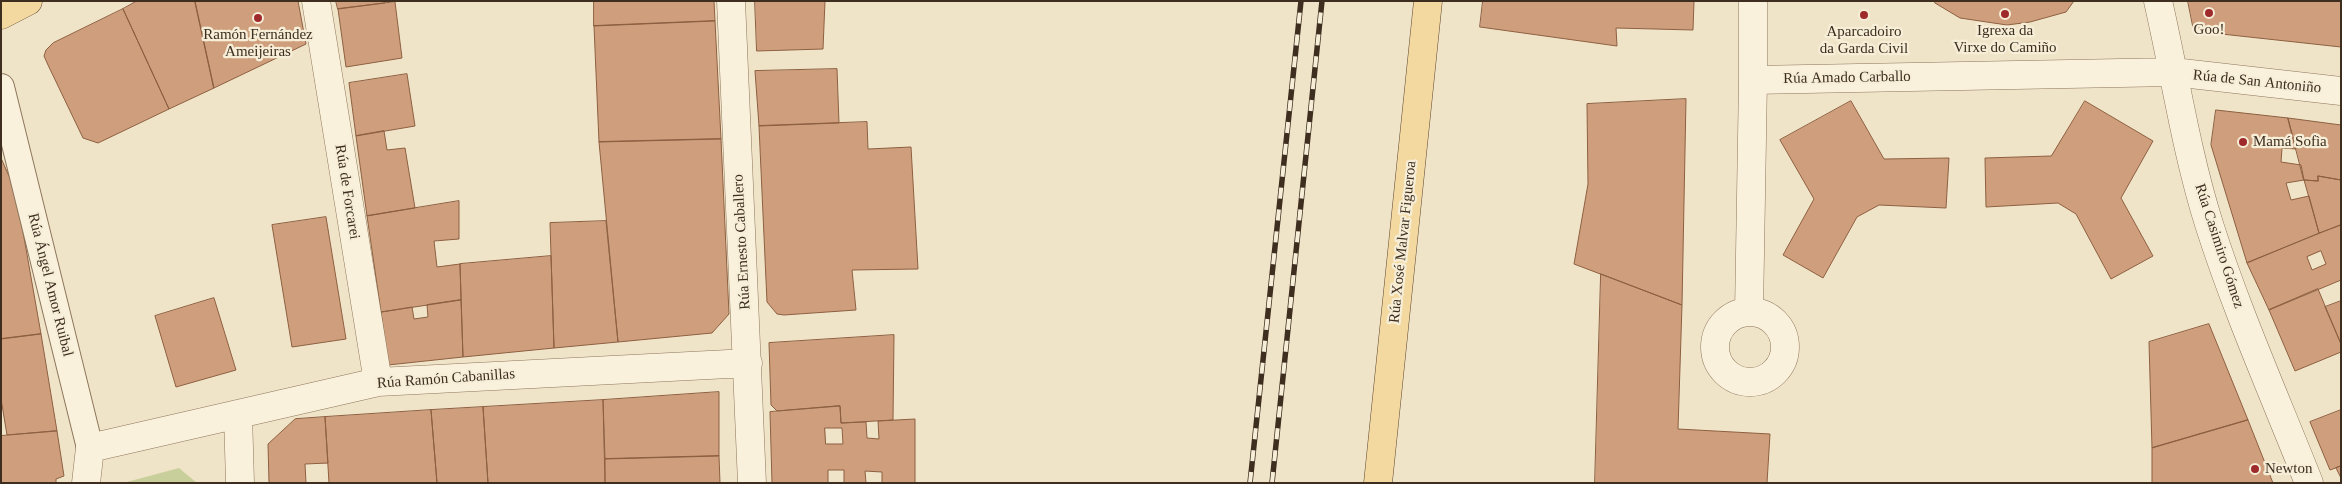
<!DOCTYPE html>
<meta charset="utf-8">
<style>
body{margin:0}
#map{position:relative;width:2342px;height:484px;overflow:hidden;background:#f0e4c8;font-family:"Times New Roman",serif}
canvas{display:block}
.frame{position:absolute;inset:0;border:2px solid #3d2e20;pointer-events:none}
</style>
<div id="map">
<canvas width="2342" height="484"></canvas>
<div class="frame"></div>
</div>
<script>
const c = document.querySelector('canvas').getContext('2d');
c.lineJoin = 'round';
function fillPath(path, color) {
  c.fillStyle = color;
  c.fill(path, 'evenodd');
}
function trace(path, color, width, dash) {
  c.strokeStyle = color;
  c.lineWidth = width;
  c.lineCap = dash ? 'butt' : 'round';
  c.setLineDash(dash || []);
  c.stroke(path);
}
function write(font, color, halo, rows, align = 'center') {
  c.font = font + ' "Times New Roman",serif';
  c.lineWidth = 4.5;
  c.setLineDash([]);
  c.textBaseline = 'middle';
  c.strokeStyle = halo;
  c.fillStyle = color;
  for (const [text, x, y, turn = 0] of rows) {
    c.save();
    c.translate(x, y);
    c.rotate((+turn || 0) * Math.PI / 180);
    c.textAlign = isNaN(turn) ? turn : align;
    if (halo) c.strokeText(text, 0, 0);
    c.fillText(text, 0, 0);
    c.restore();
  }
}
fillPath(new Path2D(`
 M179 468 197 483H123Z`), '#c9cf9b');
const building = new Path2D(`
 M137 1H195L214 88 169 109 123 9Z
 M195 1H298L306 44 214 88Z
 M336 1H385V3L338 9Z
 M594 1H714L715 21 594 26Z
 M755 1H825L823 49 757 51Z
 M1483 1H1694L1693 30 1616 28 1617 46 1480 27Z
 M1935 1H2074L2066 12 2030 22 2007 25 1960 18 1935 3Z
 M2188 1H2341V47L2194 31Z
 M395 2 402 58 346 67 338 9Z
 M123 9 169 109 98 143 83 138 48 65 44 56 46 50 53 43Z
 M715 21 721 139 599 142 594 26Z
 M837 69 839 123 759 126 755 71Z
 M407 74 415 126 356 136 349 83Z
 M1686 99 1682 305 1574 264 1588 184 1587 104Z
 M1851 101 1884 159 1949 158 1946 208 1879 205 1857 217 1823 278 1783 255 1814 199 1780 140Z
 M2085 101 2153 141 2121 198 2153 256 2111 279 2076 214 2058 203 1986 207 1985 158 2051 156Z
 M2216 110 2288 118 2296 149 2282 148 2281 162 2301 165 2304 180 2286 183 2291 200 2309 196 2319 233 2247 263 2211 145Z
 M2288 118 2341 125V180L2318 176V181L2304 180Z
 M867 122 868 149 911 147 918 269 852 270 856 310 784 315 777 314 767 302 759 126Z
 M384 131 387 150 405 148 415 208 367 216 356 136Z
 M721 139 729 314 712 333 618 342 599 142Z
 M1 158 16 192 41 334 1 339Z
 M2318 176 2341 180V225L2319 233 2304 180 2318 181Z
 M459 201V239L434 241 437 267 460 264 461 300 381 312 367 216Z
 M326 217 346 339 292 347 272 225Z
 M606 221 618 342 554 348 550 223Z
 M2341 225V280L2269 310 2247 263ZM2321 251 2326 264 2312 270 2307 257Z
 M551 256 554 348 463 357 460 264Z
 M1601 274 1682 305 1678 429 1770 434 1767 483H1595Z
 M2318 289 2341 344V352L2295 371 2269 310Z
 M214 298 236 370 176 387 155 316Z
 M461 300 463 357 388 365 381 312 412 307 414 319 428 317 427 305Z
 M2341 301V344L2325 307Z
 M2209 324 2248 420 2152 448 2149 342Z
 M41 334 57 431 7 435 1 399V339Z
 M894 335 893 420 841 423 840 406 777 411 771 405 769 343Z
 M719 392V456L605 459 603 400Z
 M603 400 605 483H488L483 407Z
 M840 406 841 423 866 422 867 438 879 439 878 421 915 419V483H882V472L865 471 866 483H844V470H828V483H772L770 412ZM825 428H842L843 444H826Z
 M483 407 488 483H437L431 410Z
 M431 410 437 483H329L325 417Z
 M2341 410V466L2330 470 2310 422Z
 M325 417 328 463 305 464 306 483H269L268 444 295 419Z
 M2248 420 2273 483H2152V448Z
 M57 431 64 476 56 479V483H1V436Z
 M719 456 720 483H605V459Z
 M2341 466V478L2336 468Z`);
fillPath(building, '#cf9f7d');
trace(building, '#8d5f41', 1);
const pedestrian = new Path2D(`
 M1 87 90 448`);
const minor = new Path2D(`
 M316 1 378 382
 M731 1 752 483
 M1753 1V80
 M2158 1C2175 75 2186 151 2209 224 2237 312 2275 397 2309 483
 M1749 312 1753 80 2173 72 2341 91
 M1715 347a35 35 0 1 1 70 0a35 35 0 1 1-70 0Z
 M238 414 240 483
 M86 483 90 448 378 382 748 363`);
const primary = new Path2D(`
 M1 15 28 1
 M1378 483 1428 1`);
trace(pedestrian, '#8d765c', 28);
trace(minor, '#8d765c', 29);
trace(primary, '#5b4430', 29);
trace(pedestrian, '#faf1dc', 26);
trace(minor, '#faf1dc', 28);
trace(primary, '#f3d9a0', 28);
const rail = new Path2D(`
 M1250 483 1301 1
 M1272 483 1322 1`);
trace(rail, '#3d2e20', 5.5);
trace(rail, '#f7eed8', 4, [11]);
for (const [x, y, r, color] of [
 [2209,13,5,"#9e2a2b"],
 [2005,14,5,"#9e2a2b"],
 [1864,15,5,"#9e2a2b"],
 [258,18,5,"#9e2a2b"],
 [2243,142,5,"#9e2a2b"],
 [2255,469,5,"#9e2a2b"]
]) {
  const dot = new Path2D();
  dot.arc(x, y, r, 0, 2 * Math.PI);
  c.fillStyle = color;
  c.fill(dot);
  trace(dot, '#f7eed8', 2);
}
write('15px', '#3d2e20', '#f7eed8', [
 ["Goo!",2209,30],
 ["Igrexa da",2005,31],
 ["Virxe do Camiño",2005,48],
 ["Aparcadoiro",1864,32],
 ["da Garda Civil",1864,49],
 ["Ramón Fernández",258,35],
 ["Ameijeiras",258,52],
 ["Mamá Sofìa",2253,142,"left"],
 ["Newton",2265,469,"left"]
]);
write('15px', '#3d2e20', '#f7eed8', [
 ["Rúa Amado Carballo",1847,78,-1],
 ["Rúa de San Antoniño",2257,82,6],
 ["Rúa de Forcarei",347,192,81],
 ["Rúa Ernesto Caballero",742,242,-93],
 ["Rúa Xosé Malvar Figueroa",1403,242,-84],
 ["Rúa Casimiro Gómez",2219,246,72],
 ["Rúa Ángel Amor Ruibal",50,285,76],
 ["Rúa Ramón Cabanillas",446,379,-4]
]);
</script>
